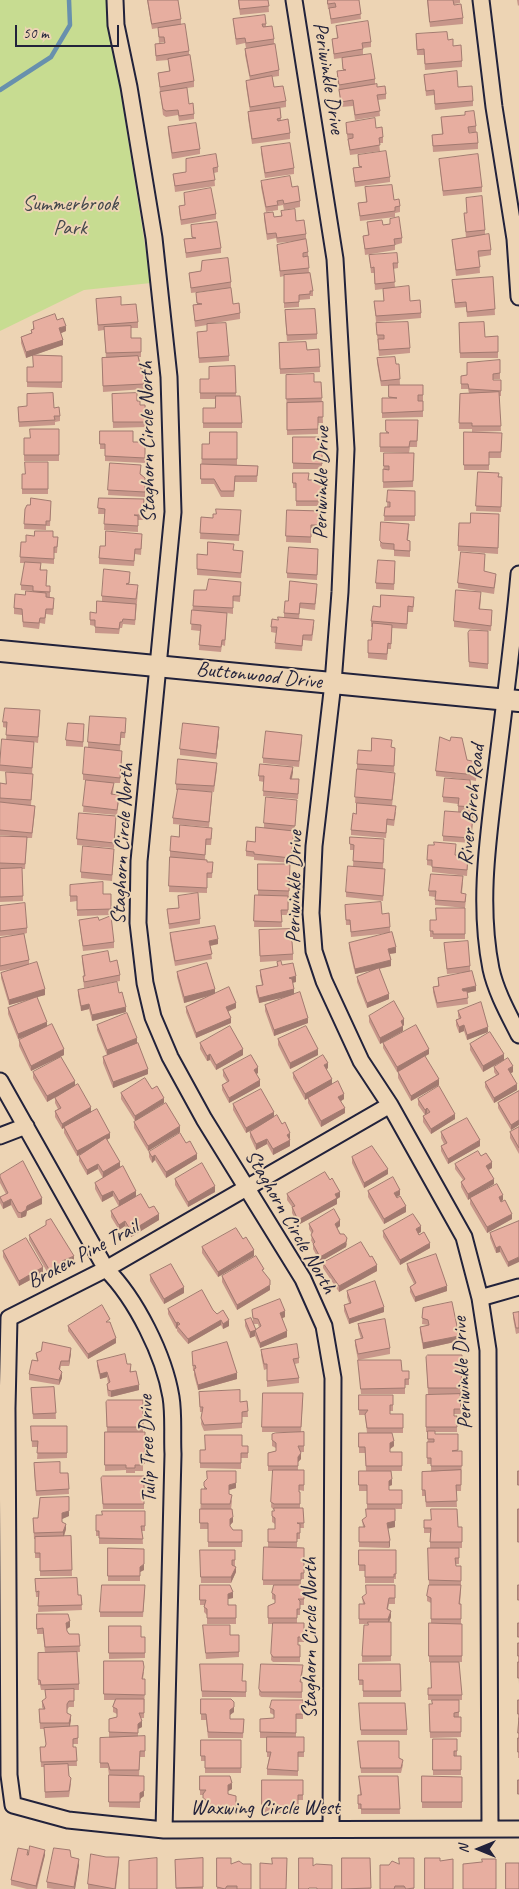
<!DOCTYPE html>
<style>
body{margin:0}
#map{position:relative;width:519px;height:1889px;overflow:hidden;background:#edd4b4;font-family:Caveat,sans-serif}
canvas{display:block}
.north{position:absolute;left:454px;top:1824px;width:50px;height:50px;-webkit-text-stroke:4px #edd4b4;paint-order:stroke;rotate:270deg;font-size:14px;font-weight:700;line-height:20px;text-align:center;color:#22223b}
.north::after{content:'';display:block;margin:auto;width:18px;height:22px;background:#22223b;clip-path:polygon(50% 0,100% 100%,50% 72%,0 100%)}
.scale{position:absolute;left:15px;top:25px;width:104px;height:22px;box-sizing:border-box;border:2px solid #22223b;border-top:0;padding-left:6px;font-size:15px;line-height:18px;white-space:nowrap;color:#22223b;-webkit-text-stroke:4px #edd4b4;paint-order:stroke}
</style>
<div id="map">
<canvas width="519" height="1889"></canvas>
<div class="north">N</div>
<div class="scale">50 m</div>
</div>
<script>
const c = document.querySelector('canvas').getContext('2d');
c.lineJoin = 'round';
function fillPath(path, color) {
  c.fillStyle = color;
  c.fill(path, 'evenodd');
}
function trace(path, color, width, dash) {
  c.strokeStyle = color;
  c.lineWidth = width;
  c.lineCap = dash ? 'butt' : 'round';
  c.setLineDash(dash || []);
  c.stroke(path);
}
function write(font, color, halo, rows, align = 'center') {
  c.font = font + ' Caveat,sans-serif';
  c.lineWidth = 4;
  c.setLineDash([]);
  c.textBaseline = 'middle';
  c.strokeStyle = halo;
  c.fillStyle = color;
  for (const [text, x, y, turn = 0] of rows) {
    c.save();
    c.translate(x, y);
    c.rotate((+turn || 0) * Math.PI / 180);
    c.textAlign = isNaN(turn) ? turn : align;
    if (halo) c.strokeText(text, 0, 0);
    c.fillText(text, 0, 0);
    c.restore();
  }
}
fillPath(new Path2D(`
 M0 0H106L151 283 84 290 0 331Z`), '#c7dc91');
trace(new Path2D(`
 M0 90 51 57 70 25 69 0`), '#6890ad', 4.5);
const street = new Path2D(`
 M115 0 116 25 129 87 154 238 169 377 173 512 139 861 138 923 145 983 153 1017 170 1057 204 1119 303 1279 324 1326 333 1378 331 1829
 M294 0 335 259 346 449 340 592 333 683 314 846 311 913 314 951 324 981 361 1061 390 1105 464 1237 480 1298 488 1350 490 1829
 M481 0 494 107 515 239 519 297
 M519 574C513 641 504 707 496 773 488 839 478 904 491 969 496 992 509 1015 519 1035
 M0 1081 106 1269C136 1299 164 1355 171 1397 174 1415 172 1436 173 1454L164 1830
 M390 1105 106 1269 9 1318 7 1408 9 1775 13 1805 68 1820 164 1830 519 1829
 M0 1136 26 1126
 M480 1298 519 1287`);
const secondary = new Path2D(`
 M0 651 519 701`);
trace(street, '#22223b', 19);
trace(secondary, '#22223b', 24);
trace(street, '#edd4b4', 15);
trace(secondary, '#edd4b4', 20);
fillPath(new Path2D(`
 M147 0 181 19V24L189 51V56L194 81V87L160 92 158 73 169 71 168 60 156 61 155 44 164 43V42L159 43 158 28 152 29Z
 M238 0H268L269 12 240 15Z
 M327 0H359L361 19 331 24 329 9H328Z
 M427 0H460V3L454 4 463 18V24L430 27Z
 M517 0H519V5L518 6Z
 M233 19 266 24V27L274 39V44L279 70V76L272 77 274 87 286 101V107L280 108 281 120 290 133V139L252 144 248 118V112H250L246 86V81L250 80 245 55V49L266 46 246 48 245 43 236 45Z
 M336 26 371 42V47L363 48V55L334 59 332 39 337 38Z
 M416 34 448 40 453 46 462 61V67L425 70 424 55H417Z
 M342 58 375 79V84L377 87 386 94V99L378 100 380 116 355 120 353 106 341 107 337 77V71H343Z
 M424 75 458 87 473 101V106L435 110 434 95 426 96Z
 M160 92 189 104 194 114V119L179 121 178 115 166 117 163 115Z
 M441 117 476 126V132H469L478 143V149L433 152 432 135 442 134Z
 M346 123 376 128 383 137V143H379L380 151 350 155 346 128Z
 M168 127 200 149V154L172 159 168 133Z
 M261 147 294 168V174L265 178 261 153Z
 M358 155 390 177V182L355 187 353 168 359 167Z
 M439 159 482 187V192L443 196Z
 M218 167V172L214 173 215 186 175 192 173 174Z
 M261 181 292 187 300 201V207L284 210 283 205 278 206V210L266 212 261 187Z
 M365 187 394 200 400 206V212L395 213V217L360 221 358 203 366 202Z
 M184 193 216 214V219L181 225 179 211V206L185 205Z
 M466 198 485 230V235L491 250V255L479 257 480 273 456 276 452 240 466 238 464 213H467Z
 M281 211 296 221 306 234V240L277 243 276 238 267 240 264 219V213L274 217 281 216Z
 M390 219 402 238V243L395 245V250L365 255 363 236 368 235 367 222 383 225 390 224Z
 M191 225 221 248V253L186 258 184 239 192 238Z
 M277 245 308 252 309 273 313 291V296H310V299L299 300V307L284 308V276L280 277Z
 M369 255 398 263V268L393 269 395 287 410 301 421 313V318L376 322 374 301H384L383 289 375 290 374 273H371Z
 M201 271 231 282V288L191 293 189 273Z
 M493 277 495 315 467 317 466 307 455 308 452 280Z
 M196 293 233 304 240 313V319L208 324 229 356V361L199 363 197 337 207 331V325L195 327 193 305 197 304Z
 M96 299 121 305 138 322V328H131V338H141V357H139L144 384V389L103 392 102 364 106 358 104 330 98 331Z
 M285 316 317 334V339L287 341Z
 M57 320 66 331 61 333 63 345 34 355 62 356V388L27 387V367H33V355L26 358 21 343V337L31 333V330H33V322Z
 M376 323 410 348V353L379 356Z
 M459 323 485 337 498 336V358H460Z
 M279 343 307 350 319 349 320 372 280 374Z
 M377 358 396 364H399L400 385H423V401H418H423V417L382 418V398H389V386H381L377 363Z
 M500 360V379H493V380H501V396H499L501 431 472 432V429H459L460 394 469 393 468 389H461V376L467 375Z
 M235 366 236 396 242 423V428H203V408H215L216 399H200V379H209Z
 M286 375 314 382H321L323 423H318V434L287 435Z
 M112 394 137 401 140 405H145L146 427 113 428Z
 M18 407 54 408 60 416V421L55 422V425L19 427Z
 M386 420H418L417 447H410L409 453 380 452V433H386Z
 M59 429V461H24V438H30Z
 M100 431 133 442H145V463L105 461V449H100Z
 M237 432V465L258 466 257 482H235L234 497H221L214 484H201L202 444H209Z
 M464 432 502 433 501 458H489V470H464Z
 M293 437H322V469H293Z
 M384 453H414L413 487 383 488Z
 M48 462V494H22V474H25Z
 M110 463 141 474 145 478V497L108 495Z
 M478 472 502 477 501 512 476 511Z
 M293 473 309 480H322L321 506H296V488H293Z
 M388 490 415 491V521H384L385 507H387Z
 M99 498 144 499 143 520H138V532L104 530 105 514H98Z
 M51 501 50 526H46V530L24 529 25 509 30 505Z
 M241 510 239 541 200 539 201 517 213 518 216 514Z
 M287 510 320 511V531H311V543L286 542Z
 M499 514 498 554 458 551V546L470 523Z
 M409 530 408 540 410 541V557L394 556V550L382 549 380 546V541Z
 M53 537H58L57 553H54V564L41 563V570L47 576 46 586H50V597L54 603 53 615 46 614 45 624 40 623 39 629 23 627 22 615 14 614V608L25 595 33 592V591L21 590V585L25 563H20L21 542H26Z
 M142 539 141 555 135 554 134 566 99 564V558L105 546Z
 M234 550 243 551 241 578 197 575V569L207 555Z
 M318 554 317 580 287 578V573Z
 M485 560 484 571 496 579 494 594 458 588V583Z
 M395 567 394 590 376 589V583Z
 M130 577 129 585 138 591 135 625 123 624 122 628H120L119 634 95 633V626L90 625V620L96 613 102 601V596Z
 M241 582 240 602 233 601V614L227 613 225 646 222 645 221 652 199 650 200 631 191 630 194 590H206Z
 M317 589 315 610 300 608 299 619 314 626 312 641 303 640 302 651 275 649 276 633 271 632V627L278 620 284 618V613L288 601Z
 M481 598 480 609 492 615 491 631 454 627V621Z
 M414 603 413 612H408L407 629 392 628 391 649H388L387 660 368 658V653L371 640 373 627H371V621L380 607Z
 M488 631V669L469 667 468 633Z
 M40 716 38 743 34 742 32 774 0 771V763L6 740 7 728 3 727V722Z
 M126 724 125 738H121L120 750 122 756 120 783H114L113 794 119 800 117 815 83 812 86 780H83V774L88 748V742Z
 M84 730 83 747 66 746V740Z
 M219 733 216 759 180 755V749Z
 M302 741 299 767 263 763V758Z
 M391 747 395 748 394 772 373 771 395 778 392 806 355 803 357 770V764L371 751Z
 M467 760 477 767 476 781 470 780 473 813 458 812V804L443 802V797L470 780 436 776V771Z
 M217 768 214 792 200 791 212 798 209 827 173 824V818L178 790H176V784Z
 M293 772 292 779 299 785 298 799 263 796 264 782 259 781V776Z
 M33 780 31 805 35 811 32 838H27L25 869H22L23 901 0 902V869H11L0 868V836H12L0 835V783L6 784Z
 M297 805 291 863 254 860V857L246 856V851L255 842 264 828V823Z
 M396 812 394 826 387 825 386 838 351 835V830L356 814Z
 M473 818 471 843 443 841V836Z
 M116 822 114 848 77 845V839Z
 M212 833 211 845H206L205 859 207 862H213L212 878H207V893L169 892 170 857 182 858 170 857V851L179 837Z
 M350 837 384 844 383 869 385 874 383 901 346 897V892L353 866 354 850H350Z
 M114 854 112 881 81 878V872Z
 M456 855 468 861 467 876 432 872V866L427 865V860Z
 M258 864H290L288 915H281L282 927H254L255 895H258Z
 M463 882 462 893 466 899 465 908 435 905V897L429 896V891Z
 M70 885 103 894H111V915L77 916V901L70 902Z
 M178 896 200 919V924L169 929 167 909 179 908Z
 M345 905 382 914 390 927V933L396 953 390 954 391 966 379 969 389 999 367 1008 357 982V977L377 969 355 974 349 948V943L390 933 351 937 350 925H346Z
 M0 906 27 928V933L24 934 29 960V965L45 995 37 997 47 1027 64 1055 31 1071 19 1046V1040L35 1033 18 1039 8 1014V1008L35 998 9 1005 1 978V973L18 968 0 971V938L23 934 0 936Z
 M465 908V939H433V937H430V920H436Z
 M79 920H99L114 942V948L83 951Z
 M259 930 293 954V960L260 962Z
 M170 933 218 944 210 946 212 959 175 966 170 939Z
 M444 943 470 966V972L447 974Z
 M82 956 110 962 120 975V981L84 988 83 976H84L82 961Z
 M277 962 282 965 296 982 293 983 294 994 308 1023 274 1036 265 1011V1005L291 996 259 1003 256 992V986L262 985 260 976V970L277 966Z
 M177 972 215 994 236 1008 228 1012 231 1023 196 1038 186 1012V1007L212 995 184 1003 177 977Z
 M438 978 476 991 467 993 468 1004 437 1008 433 992V987L438 986Z
 M78 990 119 993 126 1012 92 1021 89 1009 81 1011 78 995Z
 M458 1011 488 1032 467 1040 464 1031 459 1033 456 1025V1020L459 1019 458 1016Z
 M369 1016 404 1025 403 1026V1031L380 1044 369 1022Z
 M97 1025 137 1044 148 1074 113 1088 103 1063V1057L107 1055 97 1030Z
 M278 1039 318 1055 290 1069 278 1045Z
 M200 1043 243 1055 216 1070 210 1060 207 1061 200 1049Z
 M383 1043 429 1054 425 1056 439 1085 411 1101 398 1078V1072L407 1066 397 1072 383 1048Z
 M470 1044 504 1060 483 1072 470 1050Z
 M494 1067 513 1072 510 1073 517 1090 494 1103 485 1087V1082L496 1075 494 1072Z
 M328 1068 326 1070 332 1084 344 1099 341 1101 345 1113 321 1127 308 1103V1098L305 1100 293 1078V1073Z
 M223 1070 258 1073 256 1074 260 1086 229 1103 222 1090V1085L227 1082 223 1076Z
 M33 1072 75 1086 47 1102 33 1078Z
 M519 1091V1125L511 1130 498 1108V1103Z
 M121 1093 164 1103 135 1121 121 1099Z
 M55 1098 91 1112 110 1138 107 1140 136 1197 119 1207 113 1196 102 1202 95 1189V1183L118 1168 103 1178 98 1169 87 1175 79 1161V1156L83 1153 77 1156 64 1133V1128L62 1129 55 1117V1111L58 1109 55 1103Z
 M418 1099 455 1119 431 1134 423 1122V1116L425 1115 418 1105Z
 M233 1104 274 1117 290 1138 289 1139 290 1146 273 1155 267 1144 256 1150 250 1137V1132L259 1126 246 1133 233 1110Z
 M134 1122 180 1132 148 1151 134 1128Z
 M519 1127V1154L510 1138V1132Z
 M441 1132 480 1146 448 1164 441 1151V1146L444 1144 441 1138Z
 M186 1143 197 1159 166 1178 155 1160 152 1163 149 1157V1152Z
 M481 1156 492 1168 489 1170 494 1184 474 1196 503 1200 501 1201 512 1219 487 1233 470 1204V1198L468 1200 461 1187V1182L463 1180 455 1169V1164Z
 M352 1157 388 1174 364 1188 352 1163Z
 M0 1175 42 1204 27 1211 26 1216 21 1218H18L11 1205 3 1209 0 1203V1197L6 1194 0 1183Z
 M175 1179 215 1192 188 1207 175 1185Z
 M368 1191 400 1195 396 1197 406 1212 384 1224 368 1197Z
 M287 1194 340 1197 337 1199V1204L298 1225 292 1213V1207L287 1200Z
 M149 1208 159 1220 131 1237 125 1226 119 1230 111 1217V1211Z
 M519 1221 508 1267 500 1252 496 1253 490 1238V1233Z
 M309 1224 340 1226 337 1228 347 1244 346 1247 320 1262 313 1249V1244L311 1241 312 1234 309 1229Z
 M383 1231 421 1232 418 1233 430 1248 400 1265 383 1237Z
 M29 1235 74 1262 64 1266V1269L50 1277 29 1240Z
 M243 1239 254 1256 218 1277 202 1253V1247Z
 M3 1251 43 1273 19 1286 3 1257Z
 M323 1263 377 1271 339 1292 323 1268Z
 M407 1264 447 1291 415 1302 410 1292V1287L414 1284 407 1270Z
 M264 1272 270 1290 237 1310 222 1282V1276Z
 M150 1275 184 1293 164 1304 150 1281Z
 M347 1291 384 1312 349 1324 344 1311V1305L349 1303 347 1297Z
 M423 1308 459 1341 423 1349 420 1332V1327L428 1325 422 1324Z
 M168 1309 213 1310 229 1326 223 1329 221 1325 188 1344 177 1331V1328L176 1329 168 1314Z
 M252 1310 285 1317 282 1318 287 1337 260 1348 255 1336 250 1338 245 1326V1320L253 1321ZM254 1324H258L259 1327 256 1330Z
 M519 1312V1333L516 1334 513 1318V1313Z
 M110 1323 116 1343 88 1359 68 1331V1326Z
 M358 1324 390 1348V1354L358 1360 355 1345V1340L361 1339 358 1329Z
 M261 1350 299 1358V1363L295 1364 299 1378V1383L267 1387V1369L264 1370 261 1355Z
 M192 1352 237 1379 198 1390 194 1375V1371H193Z
 M36 1353H71L69 1366H61L60 1370 62 1378 59 1385 29 1380V1374L37 1361Z
 M462 1355 461 1394H428L426 1357Z
 M358 1360 402 1371H409V1385H405V1394H361Z
 M97 1361 127 1364 131 1370V1372L139 1390 111 1397 108 1396 107 1390V1384L108 1383 107 1377 100 1379 97 1366Z
 M54 1387 56 1419H33L31 1388Z
 M199 1392 240 1402 247 1401 248 1417H242V1428L204 1431 201 1424 202 1412H200Z
 M263 1393 303 1398 301 1432H262Z
 M460 1394 461 1414H454V1416H457V1432H435V1434L458 1451H462L461 1491H456L457 1507H426L425 1496H422V1472L431 1471V1464H427L428 1432H426V1395Z
 M359 1395H393V1411H390V1414H403V1433H392L394 1446 390 1449V1452H402V1471H391L392 1485 389 1486V1490H402V1509H395V1527L388 1528 390 1546 389 1548 359 1547V1527H363L362 1520 366 1517 367 1509V1491H359V1471H366L365 1453H359V1433H367L365 1415H359Z
 M143 1400V1432L145 1458V1464H143V1471H135V1473H126V1470L105 1471V1432H107L106 1402Z
 M31 1426H67V1458L37 1459 38 1447H32Z
 M304 1432V1452H300L301 1459 298 1462V1470H304V1491L299 1490V1492H300V1508H303L304 1528H300V1539H297V1547L304 1548V1579H301V1585H304V1605H300V1615H297V1623H304V1642H298V1645H300V1662H273L271 1660 273 1624H268V1606L275 1603V1600L272 1599V1593L274 1585H263V1580L268 1547V1529H275V1524L272 1522V1511H274V1510L271 1507 273 1471H268V1453L276 1451V1448L272 1446V1434Z
 M242 1446H248V1458H241V1469L200 1468V1450Z
 M34 1469 60 1473H68L69 1494 36 1496Z
 M144 1476V1509H103L101 1484Z
 M204 1482 236 1488 229 1490V1494L232 1501 231 1509 233 1522 230 1525V1526L233 1530H242V1547H208V1529H200L201 1489H204Z
 M145 1511V1531H142L143 1544H99V1536H96V1515H102Z
 M69 1516 62 1519V1522L66 1529 64 1537 71 1536 72 1576H40V1558H35V1539H34L33 1518Z
 M424 1520 458 1527H462V1548H434H459V1564H456V1566H461V1591L460 1604H461V1624H462V1662H429V1623H431V1603L427 1601V1596L429 1585 428 1548H430V1533H424Z
 M108 1548 144 1570 140 1572V1581H108Z
 M200 1550H235V1566H234L236 1572 231 1583H201Z
 M359 1550H396V1579H394V1583H365V1571H359Z
 M35 1579 78 1595H81L82 1610 38 1612 39 1597H36Z
 M200 1585 233 1598 228 1599V1605H236V1624H207V1615L204 1612V1605H200Z
 M395 1585V1604H389L388 1609 391 1617 389 1622H391V1661L362 1662V1656L368 1625V1624H359V1604H363L362 1597Z
 M145 1590 143 1617H100V1612Z
 M37 1614 70 1627 67 1629V1631L69 1634H79L80 1652 45 1653 43 1634H37Z
 M203 1625 230 1635H239V1657L206 1659Z
 M109 1626 141 1637H145V1658L109 1659Z
 M518 1643H519V1684L518 1662Z
 M38 1653 79 1684V1690H74V1707H69L67 1710V1713L71 1720 70 1727 78 1726V1744H73V1747H76L77 1766H68L69 1776 71 1784 69 1797 45 1798 44 1767H41L40 1747H45L46 1745 44 1729H40L39 1709H43L42 1707V1701L46 1699 45 1690H41L40 1685H38Z
 M104 1661 144 1672 143 1679H145L144 1718H141L142 1727 138 1729V1737L145 1736V1757H140L139 1776H144V1796L140 1799V1808L109 1807V1775L108 1768H100V1738H109V1719L117 1717V1714L113 1712V1707L115 1700H104Z
 M200 1664 243 1681H246V1697H202Z
 M359 1664H400L401 1697H363V1685H359Z
 M303 1670 301 1682H302V1698L261 1697 259 1695V1689Z
 M428 1688 462 1695V1700H459V1717H461V1737L430 1738 429 1704H432L441 1700H428Z
 M201 1699 234 1702V1712L230 1715V1719H244L243 1738H208L206 1720H201Z
 M303 1700V1719H296V1737H304V1757H298V1776L267 1775V1769L269 1757H267V1738H260V1719L274 1718V1715L270 1713V1708Z
 M518 1700H519V1758H518V1733L519 1720H518Z
 M359 1703 407 1730V1735H361Z
 M433 1739H457V1756H461V1775H433Z
 M201 1740H241V1773H205V1761H201Z
 M358 1741 399 1758 403 1765 401 1773H361Z
 M200 1776 232 1789 228 1791V1794L236 1796V1814H206V1805L203 1803V1795H200Z
 M359 1776H398L400 1814H361V1809H358V1795H360Z
 M422 1776 462 1777V1808H422Z
 M262 1780H303V1800H298V1813H262Z
 M28 1855H45L37 1889H27L11 1885V1880Z
 M71 1857 79 1865 75 1889H54L47 1888V1882Z
 M203 1858V1889H176L175 1860Z
 M217 1858 231 1864 251 1889H217Z
 M370 1858 371 1889H342Z
 M414 1858V1889H380L389 1865 399 1864Z
 M119 1862 116 1889H88V1884Z`), '#c7968a');
fillPath(new Path2D(`
 M66 326V331L59 334V328Z
 M63 340V345L26 358V352Z
 M219 727V733L216 759V754Z
 M293 767V772L290 784V779Z
 M218 939V944L209 946V941Z
 M396 947V953L388 954V949Z
 M391 960V966L355 974V969Z
 M296 976V982L289 983V978Z
 M476 986V991L462 994V989Z
 M45 989V995L9 1005V1000Z
 M215 989V994L184 1003V997Z
 M294 989V995L259 1003V998Z
 M389 994V999L367 1008V1003Z
 M236 1003V1008L226 1012V1007Z
 M89 1004V1009L81 1011V1006Z
 M126 1007V1012L92 1021V1015Z
 M231 1018V1023L196 1038V1033Z
 M308 1018V1023L274 1036V1030Z
 M404 1019V1025L401 1027V1021Z
 M47 1022V1028L18 1039V1034Z
 M464 1025V1031L459 1033V1027Z
 M403 1026V1031L380 1044V1038Z
 M488 1027V1032L467 1040V1035Z
 M137 1038V1044L107 1055V1050Z
 M64 1049V1055L31 1071V1066Z
 M243 1049V1055L216 1070V1065Z
 M318 1049V1055L290 1069V1063Z
 M429 1049V1054L397 1072V1067Z
 M210 1054V1060L207 1061V1056Z
 M504 1054V1060L483 1072V1066Z
 M328 1063V1068L324 1071V1065Z
 M513 1066V1072L508 1075V1069Z
 M258 1067V1073L254 1076V1070Z
 M148 1069V1074L113 1088V1082Z
 M332 1079V1084L305 1100V1094Z
 M439 1079V1085L411 1101V1096Z
 M260 1080V1086L229 1103V1098Z
 M75 1081V1086L47 1102V1096Z
 M517 1084V1090L494 1103V1098Z
 M344 1094V1099L338 1103V1097Z
 M164 1098V1103L135 1121V1116Z
 M91 1107V1113L62 1129V1124Z
 M345 1108V1113L321 1127V1121Z
 M427 1108V1113L425 1115V1110Z
 M274 1112V1118L246 1133V1128Z
 M455 1114V1119L431 1134V1129Z
 M519 1120V1125L511 1130V1125Z
 M180 1126V1132L148 1151V1146Z
 M110 1133V1138L77 1156V1151Z
 M290 1133V1138L287 1140V1135Z
 M267 1139V1144L256 1150V1144Z
 M290 1140V1146L273 1155V1149Z
 M480 1140V1146L448 1164V1159Z
 M197 1154V1159L166 1178V1172Z
 M155 1155V1160L152 1163V1157Z
 M120 1162V1167L103 1178V1172Z
 M492 1162V1168L486 1171V1166Z
 M98 1164V1169L87 1175V1170Z
 M388 1169V1174L364 1188V1183Z
 M494 1179V1184L468 1200V1194Z
 M215 1186V1192L188 1207V1202Z
 M400 1190V1195L394 1199V1193Z
 M113 1191V1196L102 1202V1196Z
 M136 1191V1197L119 1207V1201Z
 M340 1192V1197L337 1199V1204L298 1225V1220L335 1194Z
 M503 1195V1200L499 1203V1197Z
 M42 1198V1204L27 1211 26 1216 21 1218V1213L27 1206Z
 M11 1199V1205L3 1209V1203Z
 M406 1206V1212L384 1224V1219Z
 M159 1214V1220L131 1237V1231Z
 M512 1214V1219L487 1233V1227Z
 M340 1220V1226L335 1230V1224Z
 M125 1221V1226L119 1230V1225Z
 M421 1226V1232L416 1235V1229Z
 M347 1238 346 1247 320 1262V1257Z
 M430 1243V1248L400 1265V1260Z
 M500 1246V1252L496 1253V1248Z
 M254 1250V1256L218 1277V1272Z
 M74 1256V1262L64 1266V1269L50 1277V1271L62 1261Z
 M519 1257V1262L508 1267V1262Z
 M377 1265V1271L339 1292V1286Z
 M43 1267V1273L19 1286V1281Z
 M270 1285V1290L237 1310V1305Z
 M447 1286V1291L415 1302V1297Z
 M184 1287V1293L164 1304V1299Z
 M384 1307V1312L349 1324V1319Z
 M285 1311V1317L280 1319V1313Z
 M221 1320V1325L188 1344V1339Z
 M229 1320V1326L223 1329V1324Z
 M178 1322V1327L177 1326V1328L176 1329V1323Z
 M255 1330V1336L250 1338V1332Z
 M287 1331V1337L260 1348V1343Z
 M459 1336V1341L423 1349V1343Z
 M116 1338V1343L88 1359V1354Z
 M71 1348V1353L69 1366V1361Z
 M62 1372V1378L59 1385V1380Z
 M107 1372V1377L100 1379V1374Z
 M237 1373V1379L198 1390V1385Z
 M139 1385V1390L111 1397V1391Z
 M394 1441V1446L390 1449V1443Z
 M301 1453V1459L298 1462V1457Z
 M392 1479V1485L389 1486V1481Z
 M236 1483V1488L229 1490V1485Z
 M69 1511V1516L62 1519V1513Z
 M233 1517V1522L230 1525V1519Z
 M395 1521V1527L387 1529V1523Z
 M66 1524V1529L63 1538V1532Z
 M390 1540V1546L389 1548V1542Z
 M144 1564V1570L140 1572V1567Z
 M236 1567V1572L231 1583V1577Z
 M233 1592V1598L228 1599V1594Z
 M391 1611V1617L388 1625V1619Z
 M70 1621V1627L66 1629V1623Z
 M234 1707V1712L230 1715V1710Z
 M71 1715V1720L69 1728V1723Z
 M142 1721V1727L138 1729V1724Z
 M232 1783V1789L228 1791V1785Z
 M144 1791V1796L140 1799V1793Z
 M45 1850V1855L36 1889V1886Z
 M79 1859V1865L75 1889H74Z`), '#a27a70');
const building = new Path2D(`
 M148 0H178L181 19 152 24Z
 M239 0H268L269 6 240 9Z
 M328 0H359L361 14 331 19 329 8 336 7 335 3 328 4Z
 M428 0H453L454 5 461 4 463 18 430 22Z
 M265 15 266 24H262L263 27 272 26 274 39 246 43 245 38 236 39 233 19Z
 M368 21 371 42 362 43 363 49 334 54 332 39 338 38 336 26Z
 M185 24 189 51 156 56 155 44 165 43 164 37H159L158 28Z
 M447 32 448 40 453 39V46L461 45 462 61 425 64 424 49 417 50 416 34Z
 M275 44 279 70 250 76 245 49Z
 M371 54 375 79 339 85 337 71 346 70 343 69 342 58Z
 M190 55 194 81 160 87 158 73 170 71 168 59Z
 M457 71 458 87 472 86 473 101 435 104 434 90 426 91 424 75Z
 M272 76 274 87 283 86 286 101 250 107 246 81Z
 M377 84V87L385 86 386 94 377 95 380 111 355 115 353 100 341 102 339 90Z
 M187 88 189 104 193 103 194 114 179 116 178 110 166 111 163 109 160 92Z
 M280 108 281 118 277 119 278 121 288 119 290 133 252 139 248 112Z
 M474 111 476 126 468 127 469 133 477 132 478 143 433 146 432 135 443 134 441 117 465 115V112Z
 M375 118 376 128 382 127 383 137 379 138 380 145 350 150 348 139 353 138V134H347L346 123Z
 M196 123 200 149 172 153 168 127Z
 M290 143 294 168 265 173 261 147Z
 M386 151 390 177 355 182 353 168 362 167 359 166 358 155Z
 M216 154 218 167 213 168 215 180 175 186 173 174 186 172V159Z
 M478 154 482 187 443 191 439 159Z
 M290 176 292 187 298 186 300 201 284 204 283 200 277 201 278 205 266 207 261 181Z
 M392 185 394 200 399 199 400 206 395 207V211L360 216 358 203 367 202 365 187Z
 M211 188 216 214 181 220 179 206 185 205 184 193Z
 M482 196 485 230 466 232 464 213H467L466 198Z
 M295 209 296 221 304 220 306 234 277 238 276 233 267 234 264 213 273 212 274 217 282 216 281 211Z
 M399 217 402 238 394 239 395 245 365 249 363 236 369 235 367 222 382 220 383 225 390 224V219Z
 M217 222 221 248 186 253 184 239 196 238 192 237 191 225Z
 M489 234 491 250 478 251 480 267 456 270 452 240Z
 M306 239 308 252 303 253V257L308 256 309 268 280 271 277 245Z
 M397 253 398 263H393L395 282 375 284 374 267 371 268 369 255Z
 M228 258 231 282 191 288 189 273 201 271 202 261Z
 M310 273 313 291H310V294L299 295V302L284 303V275Z
 M493 277 495 309 467 312 466 302 455 303 452 280Z
 M409 286 410 301 420 300 421 313 376 316 374 301H384L383 289Z
 M231 288 233 304 239 303 240 313 195 321 193 305 202 304 197 303 196 293Z
 M121 297V305L136 304 138 322 98 325 96 299Z
 M315 309 317 334 287 335 285 310Z
 M55 314 57 320 63 318 66 326 59 328 63 340 26 352 21 337 32 333 31 330 34 329 33 322Z
 M408 322 410 348 379 350 378 339H384V335H377L376 323Z
 M484 322 485 337 498 336V352L460 353 459 323Z
 M226 323 229 356 199 358 197 332 207 331V324Z
 M131 326V338H141V352L106 353 104 327Z
 M306 342 307 350 319 349 320 367 280 369 279 343Z
 M33 355 62 356V382H27V367H33Z
 M138 356 141 369H143L144 384 103 386 102 358Z
 M395 357 396 364H399L400 379 381 381 377 358Z
 M500 360V373L493 374V380H501V391L469 389 468 384H461V376L467 375V363Z
 M235 366 236 393H200V379H209V367Z
 M314 374V382H321L322 398 286 399V375Z
 M389 385H423V395H418V401H423V411L382 413V398H397L389 397Z
 M499 392 501 426H472V423H459L460 394Z
 M53 393 54 408 59 407 60 416H54L55 420 19 422 18 407 27 406V394Z
 M137 393V401H140V405H145L146 422H113L112 394Z
 M216 396H240L242 423H203V408H215Z
 M323 402V417H318V429L287 430V403Z
 M386 420H418L417 441H410L409 447H380V433H389L386 431Z
 M30 429H59V455H24V438H30Z
 M100 431H133V442H145V458L105 456V444H100Z
 M210 432H237V459H202V444H209Z
 M464 432 502 433 501 452H489V465H464Z
 M293 437H322V464L293 463Z
 M384 453H414L413 481 383 482V469L389 470V466H384Z
 M25 462H48V489H22V474H25Z
 M110 463 141 465 140 474 145 478V492L108 490Z
 M201 464 258 466 257 476H235L234 491H221L214 479H201Z
 M478 472 499 473 498 477H502L501 507 476 506Z
 M293 473H309L308 480H322L321 501H296V483H293Z
 M388 490 415 491V516H384L385 507H390V502H387Z
 M31 498 51 501 50 521H46V525L24 524 25 509 27 505H30Z
 M99 498 144 499 143 515H134L138 516V526L104 524 105 509 98 508Z
 M216 509 241 510 239 535 200 533 201 517 213 518V514H216Z
 M287 510 320 511V525H311V537L286 536Z
 M471 513 499 514 498 548 458 546 459 523H470Z
 M381 522 409 524 407 540 410 541V551L394 550V544L382 543 380 541Z
 M35 531H53V537H58L57 547H54V559L20 557 21 542H26V535L34 536Z
 M106 531 142 534 141 549H135L134 561 99 558 100 546H105Z
 M208 542 234 544 233 550 243 551 241 573 197 569V554L207 555Z
 M289 547 318 549 317 575 287 573Z
 M461 552 485 554 484 571 496 574 494 588 458 583Z
 M378 560 395 561 394 584 376 583Z
 M25 562 41 563 40 570H47L46 586H50V592L33 591V586L21 585Z
 M104 569 130 572 129 583 126 584 138 585 136 599 102 596Z
 M209 579 241 582 240 596H233V608L193 606 194 590H206Z
 M290 581 317 584 315 604 300 603 299 614 284 613 285 601H288Z
 M456 590 481 592 479 609 492 610 491 626 454 621Z
 M26 591 46 593V597L54 598 53 609H46L45 618H40L39 623 23 622 22 609 14 608 15 594 25 595Z
 M381 595 414 597 413 607 408 606 407 624 371 621 373 606 380 607Z
 M97 601 136 604 135 620 123 619 122 622H120L119 629 95 627V620H90V612L96 613Z
 M192 610 227 613 225 640H222L221 647 199 645 201 625 191 624Z
 M278 617 314 620 312 635H303L302 646 275 643 277 627H271L272 619 278 620Z
 M373 623 392 625 391 644 388 643 387 654 368 653V640H371Z
 M470 630 488 631V664L469 662 468 633Z
 M5 708 40 710 38 737 6 735 7 722H3Z
 M90 716 126 718 125 733 121 732 120 745 88 742Z
 M68 723 84 724 83 742 66 740Z
 M183 723 219 727 216 754 180 749Z
 M266 731 302 735 299 761 263 758Z
 M440 737 450 741 451 737 462 738 467 760 477 762 476 775 436 771Z
 M372 738 392 740 391 747 395 748 394 766 357 764 358 750 371 751Z
 M2 739 34 742 32 768 0 765Z
 M85 747 122 751 120 778 83 774Z
 M178 759 217 763 214 786 176 784Z
 M260 764 293 767 290 779H299L298 794 263 791 264 776H259Z
 M357 769 395 773 392 800 355 797Z
 M6 772 33 774 31 800 0 798V783L6 784Z
 M445 778 470 780 473 807 458 806 459 798 443 797Z
 M86 780 114 783 111 794 119 795 117 810 83 806Z
 M178 789 212 792 209 822 173 818Z
 M266 797 297 800 295 826 264 823Z
 M0 802 35 806 32 833 0 830Z
 M357 803 396 806 394 820 387 819 386 833 351 830 353 813 356 814Z
 M445 811 473 813 471 838 443 836Z
 M79 813 116 816 114 843 77 839Z
 M180 825 212 828 211 839H206L205 855 170 851 171 836 179 837Z
 M256 827 294 831 291 858 254 854V852L246 851 247 841 255 842Z
 M0 836 27 837 25 864 0 863Z
 M350 837 384 839 383 863 353 861 354 845 350 844Z
 M434 842 456 844 455 855 468 856 467 870 432 867V860H427L428 845H434Z
 M83 846 114 849 112 875 81 872Z
 M170 857 207 860V862H213L212 873H207V888L169 886Z
 M258 864H290L289 891 258 890Z
 M348 866 385 869 383 896 346 892Z
 M22 868 23 896 0 897V869Z
 M431 874 463 876 461 893 466 894 465 902 435 900 436 891H429Z
 M103 882V894H111V909L77 910V896H70V885Z
 M198 893 200 919 169 924 167 909 179 908 178 896Z
 M255 895 288 896V910H281L282 922 254 921Z
 M381 902 382 914 389 913 390 927 351 932 350 920H346L345 905Z
 M25 903 27 928 0 931V906Z
 M436 908H465V934H433V931H430V920H436Z
 M111 916 114 942 83 946 79 920 98 917 99 920Z
 M215 926 218 939 209 941 212 954 175 961 170 933Z
 M291 929 293 954 260 956 259 930Z
 M392 932 396 947 388 949 391 960 355 969 349 943Z
 M24 934 29 960 0 966V938Z
 M468 941 470 966 447 969 444 943Z
 M108 951 110 962 117 960 120 975 84 982 83 976H85L82 956Z
 M281 961 282 965 293 963 296 976 289 978 292 979 294 989 259 998 256 986 263 985 260 970 278 966 277 962Z
 M37 962 45 989 9 1000 1 973Z
 M207 963 215 989 184 997 177 972Z
 M379 968 389 994 367 1003 357 977Z
 M472 971 476 986 462 989 463 991H467L468 998 437 1003 433 987 439 986 438 978Z
 M117 982 119 993 122 992 126 1007 92 1015 89 1004 81 1006 78 990Z
 M229 987 236 1003 226 1007 231 1018 196 1033 186 1007Z
 M300 992 308 1018 274 1030 265 1005Z
 M37 997 47 1022 18 1034 8 1008Z
 M394 1001 404 1019 401 1021 403 1026 380 1038 369 1016Z
 M481 1002 488 1027 467 1035 464 1025 459 1027 456 1020 461 1018 458 1011Z
 M127 1013 137 1038 107 1050 97 1025Z
 M52 1024 64 1049 31 1066 19 1040Z
 M416 1025 429 1049 397 1067 383 1043Z
 M230 1026 243 1049 216 1065 210 1054 207 1056 200 1043Z
 M306 1026 318 1049 290 1063 278 1039Z
 M490 1032 504 1054 483 1066 470 1044Z
 M138 1043 148 1069 113 1082 103 1057Z
 M251 1055 258 1067 254 1070 260 1080 229 1098 222 1085 229 1081 223 1070Z
 M323 1055 328 1063 324 1065 332 1079 305 1094 293 1073Z
 M425 1056 439 1079 411 1096 398 1072Z
 M61 1057 75 1081 47 1096 33 1072Z
 M508 1058 513 1066 508 1069 517 1084 494 1098 485 1082 499 1074 494 1067Z
 M145 1078 152 1089 157 1086 164 1098 135 1116 121 1093Z
 M338 1081 344 1094 338 1097 345 1108 321 1121 308 1098Z
 M78 1084 91 1107 62 1124 55 1111 61 1108 55 1098Z
 M439 1086 455 1114 431 1129 423 1116 430 1112 427 1108 425 1110 418 1099Z
 M261 1089 274 1112 246 1128 233 1104Z
 M519 1091V1120L511 1125 498 1103Z
 M166 1103 180 1126 148 1146 134 1122Z
 M97 1109 110 1133 77 1151 64 1127Z
 M277 1115 282 1124 285 1122 290 1133 287 1135 290 1140 273 1149 267 1139 256 1144 250 1132Z
 M467 1118 480 1140 448 1159 441 1146 447 1143 441 1132Z
 M519 1127V1148L510 1132Z
 M180 1133 186 1143 190 1141 197 1154 166 1172 155 1155 152 1157 149 1152Z
 M106 1138 120 1162 103 1172 98 1164 87 1170 79 1156Z
 M372 1146 388 1169 364 1183 352 1157Z
 M478 1151 481 1156 486 1153 492 1162 486 1166 494 1179 468 1194 461 1182 465 1179 455 1164Z
 M23 1161 42 1198 27 1206 26 1210 21 1213 18 1212 11 1199 3 1203 0 1197 8 1193 0 1177V1175Z
 M202 1163 215 1186 188 1202 175 1179Z
 M123 1166 136 1191 119 1201 113 1191 102 1196 95 1183Z
 M325 1172 330 1180 332 1178 340 1192 335 1194 337 1198 298 1220 292 1207 295 1206 287 1194Z
 M393 1177 400 1190 394 1193 397 1198 400 1196 406 1206 384 1219 368 1191Z
 M497 1184 503 1195 499 1197 501 1202 505 1200 512 1214 487 1227 470 1198Z
 M141 1194 149 1208 154 1206 159 1214 131 1231 125 1221 119 1225 111 1211Z
 M334 1209 340 1220 335 1224 340 1234H344L347 1238 346 1242 320 1257 313 1244 315 1242 311 1235 313 1231 309 1224Z
 M413 1214 421 1226 416 1229 419 1235 424 1232 430 1243 400 1260 383 1231Z
 M51 1219 74 1256 62 1261 64 1264 50 1271 29 1235 46 1225V1221Z
 M519 1221V1257L508 1262 500 1246 496 1248 490 1233Z
 M236 1228 243 1239 246 1237 254 1250 218 1272 202 1247Z
 M26 1238 43 1267 19 1281 3 1251Z
 M361 1242 370 1257 372 1256 377 1265 339 1286 323 1263Z
 M436 1254 447 1286 415 1297 410 1287 416 1283 407 1264Z
 M256 1256 264 1269 262 1270 270 1280V1285L237 1305 222 1276Z
 M171 1264 184 1287 164 1299 150 1275Z
 M375 1281 384 1307 349 1319 344 1305 351 1303 347 1291Z
 M202 1290 213 1310 217 1314 223 1310 229 1320 223 1324 221 1320 188 1339 177 1326 180 1324 178 1322 176 1323 168 1309Z
 M280 1299 285 1311 280 1313 287 1331 260 1343 255 1330 261 1326 258 1319 253 1318 252 1310Z
 M452 1302 459 1336 423 1343 420 1327 429 1325 428 1320 422 1318 423 1308Z
 M102 1305 110 1319 106 1322H110L116 1338 88 1354 68 1326Z
 M519 1312V1328H516L513 1313Z
 M251 1318 256 1330 250 1332 245 1320Z
 M385 1319 390 1348 358 1354 355 1340 363 1338 358 1324Z
 M43 1342 71 1348 69 1361H61L59 1369 62 1372 59 1380 29 1374 32 1360 38 1361 36 1353 41 1351Z
 M227 1342 237 1373 198 1385 194 1369 196 1368 195 1365 193 1366 192 1352Z
 M297 1344 299 1358 293 1359 299 1378 267 1381V1364H264L261 1350Z
 M125 1354 127 1364H131L130 1372 136 1371 139 1385 111 1391 108 1390 107 1384 110 1382 107 1372 100 1374 97 1361Z
 M428 1355H462L461 1388H428L426 1357Z
 M358 1360H401L402 1371H409V1379H405V1388L361 1389Z
 M54 1387 56 1413 33 1414 31 1388Z
 M240 1390V1402L247 1401 248 1411 242 1412V1423L204 1425 201 1418 203 1407H200L199 1392Z
 M263 1393H303L301 1427H262Z
 M460 1394 461 1409H454V1416H457V1427H426V1395Z
 M359 1395H393V1405H390V1414H403V1428H367L365 1414 368 1410H359Z
 M108 1400H143V1427H107L106 1402Z
 M31 1426H67V1453H37L38 1441H32Z
 M428 1431H435V1434H458V1450L452 1451H462V1466H431V1458H427V1442H434V1439H428Z
 M105 1432H145V1458H143V1465H135V1468H126V1465H105Z
 M304 1432V1446H298L301 1453 298 1457V1466H268V1453L276 1451V1443L272 1440V1434L275 1433Z
 M359 1433H392L394 1441 390 1443V1452H402V1466H366L365 1447H359Z
 M205 1435H242V1446H248V1453H241V1463H200V1450H205Z
 M60 1462V1473H68L69 1489 36 1491 34 1463Z
 M273 1470H304V1485H299V1492H300V1504H274L271 1502Z
 M461 1470V1485H456L457 1501 426 1502 425 1490H422V1472Z
 M207 1471H236V1483L229 1485V1494L232 1495 230 1504H201V1489H207L204 1486V1482L207 1479Z
 M359 1471H391L392 1479 389 1481V1490H402V1504H367V1485H359Z
 M518 1471H519V1485H518Z
 M103 1476H144V1504H103L101 1478Z
 M69 1497V1511L62 1513V1522L66 1524 63 1532 34 1533 33 1518H38L40 1498Z
 M274 1508H303L304 1523H297L300 1524V1533H297V1542H268V1529H275V1518L272 1516V1511H274Z
 M200 1509H232L233 1517 230 1519V1526L233 1530H242V1542H208V1523H200Z
 M366 1509H395V1521L387 1523 390 1540 389 1542H359V1527H365L362 1520 366 1517Z
 M431 1509H457L458 1527H462V1542H430L431 1528H424V1520H431Z
 M518 1509H519V1542H518Z
 M102 1511H145V1526H141L143 1539 99 1538V1531H96V1515H102Z
 M71 1536 72 1570 40 1571V1553H35V1537Z
 M264 1547 304 1548V1573H301V1580H263Z
 M108 1548 144 1549V1564L140 1567V1576H108Z
 M428 1548H459V1558H455L456 1566H461V1581L429 1580Z
 M200 1550H235V1560H232V1565L236 1567 231 1577H201Z
 M359 1550H396V1574H394V1577H365V1565H359Z
 M77 1578 78 1595H81L82 1605 38 1606 39 1591 36 1592 35 1579Z
 M102 1585H145L143 1612H100Z
 M200 1585H230L233 1592 228 1594V1605H236V1618H207V1609L204 1607 206 1600H200Z
 M274 1585H304V1599H298L300 1601V1609H297V1618H268V1606L275 1603V1595L272 1593Z
 M366 1585H395V1598H389L387 1609 391 1611 388 1619H359V1604H365L362 1597 366 1594Z
 M429 1585H461L459 1604H461V1619H431V1598L427 1596Z
 M518 1585H519V1600H518Z
 M37 1614H68L70 1621 66 1623 67 1631 69 1634H79L80 1646 45 1647 43 1628 37 1629Z
 M368 1622H391V1656H362L364 1625H368Z
 M273 1623H304V1637H298V1645H300V1657H273L271 1654Z
 M429 1623 462 1624V1656H429Z
 M518 1623H519V1637H518Z
 M203 1625H230V1635H239V1652L206 1653Z
 M109 1626H141V1637H145V1653H109Z
 M518 1643H519V1656H518Z
 M77 1652 79 1684 41 1685 40 1680H38V1653Z
 M104 1661H143L144 1667 142 1679H145V1695L104 1694Z
 M431 1662H459L462 1695H428V1688H431Z
 M518 1662H519V1678H518Z
 M200 1664H243L242 1681H246V1692L202 1691Z
 M261 1664 303 1665 300 1682H302V1692H261L259 1689Z
 M359 1664H400L401 1691H363V1680H359Z
 M74 1689V1701H69L67 1704V1713L71 1715 69 1723H40L39 1709H45L42 1701 46 1698 45 1690Z
 M116 1699H144V1713H139L142 1721 138 1724V1733L109 1732V1719L117 1717V1709L113 1707Z
 M201 1699H231L234 1702V1707L230 1710V1719H244L243 1733 208 1732 206 1714H201Z
 M272 1700H303V1714H296V1733L260 1732V1719L274 1718V1710L270 1708Z
 M432 1700H459V1712L454 1713V1717H461V1732H430L429 1704H432Z
 M518 1700H519V1714H518Z
 M359 1703H405L407 1730H361Z
 M519 1718V1733H518Z
 M78 1726V1738L73 1739V1747H76L77 1761 41 1762 40 1747H45L46 1744 44 1728Z
 M145 1736V1751H140L139 1770H110L108 1763H100V1738Z
 M267 1737H304V1752H298V1771L267 1769 271 1752H267Z
 M518 1738H519V1752H518Z
 M433 1739H457V1751H454V1756H461V1770H433Z
 M201 1740H241V1768H205V1756H201Z
 M358 1741H399V1758L403 1760 401 1768H361Z
 M68 1764 69 1776 71 1778 69 1791 45 1792 44 1765Z
 M109 1775 144 1776V1791L140 1793V1802H109Z
 M200 1776H230L232 1783 228 1785V1794L236 1796V1809H206V1800L203 1798V1794L206 1790H200Z
 M359 1776H398L400 1809H361V1804H358V1795H361Z
 M422 1776 462 1777V1802H422Z
 M262 1780H303V1795H298V1807H262Z
 M518 1780H519V1794H518Z
 M30 1846 45 1850 36 1886 11 1880 18 1848 28 1850 27 1855H28Z
 M54 1848 70 1850 71 1857 79 1859 74 1887 47 1882Z
 M91 1854 106 1857H119L115 1889 88 1884Z
 M157 1858V1889H129V1861Z
 M203 1858V1887L176 1888 175 1860Z
 M217 1858H231V1864L239 1861 243 1864H251V1889H237V1886H227L225 1889 217 1887Z
 M272 1858H287L286 1889H260V1863L272 1864Z
 M299 1858H313V1866L316 1864 332 1865V1889H317V1888H309L308 1889H299Z
 M342 1858H370L371 1888 342 1889Z
 M399 1858H414V1888L406 1889 404 1886H395L394 1889H380V1865H389L392 1861 399 1864Z
 M425 1858H440V1861L453 1859V1889H425Z
 M482 1859H496V1889H463V1864L482 1862Z
 M506 1863H519V1889H506Z`);
fillPath(building, '#e7aea0');
trace(building, '#a27a70', 1);
write('21px', '#22223b', '#edd4b4', [
 ["Periwinkle Drive",328,78,81],
 ["Staghorn Circle North",148,442,-91],
 ["Periwinkle Drive",322,483,-89],
 ["Buttonwood Drive",259,676,6],
 ["River Birch Road",472,805,-84],
 ["Staghorn Circle North",123,844,-87],
 ["Periwinkle Drive",295,887,-89],
 ["Staghorn Circle North",290,1222,60],
 ["Broken Pine Trail",83,1255,-28],
 ["Periwinkle Drive",463,1373,-93],
 ["Tulip Tree Drive",148,1449,-92],
 ["Staghorn Circle North",310,1638,-90],
 ["Waxwing Circle West",265,1808]
]);
write('21px', '#43474c', '#edd4b4', [
 ["Summerbrook",70,204],
 ["Park",70,228]
]);
</script>
